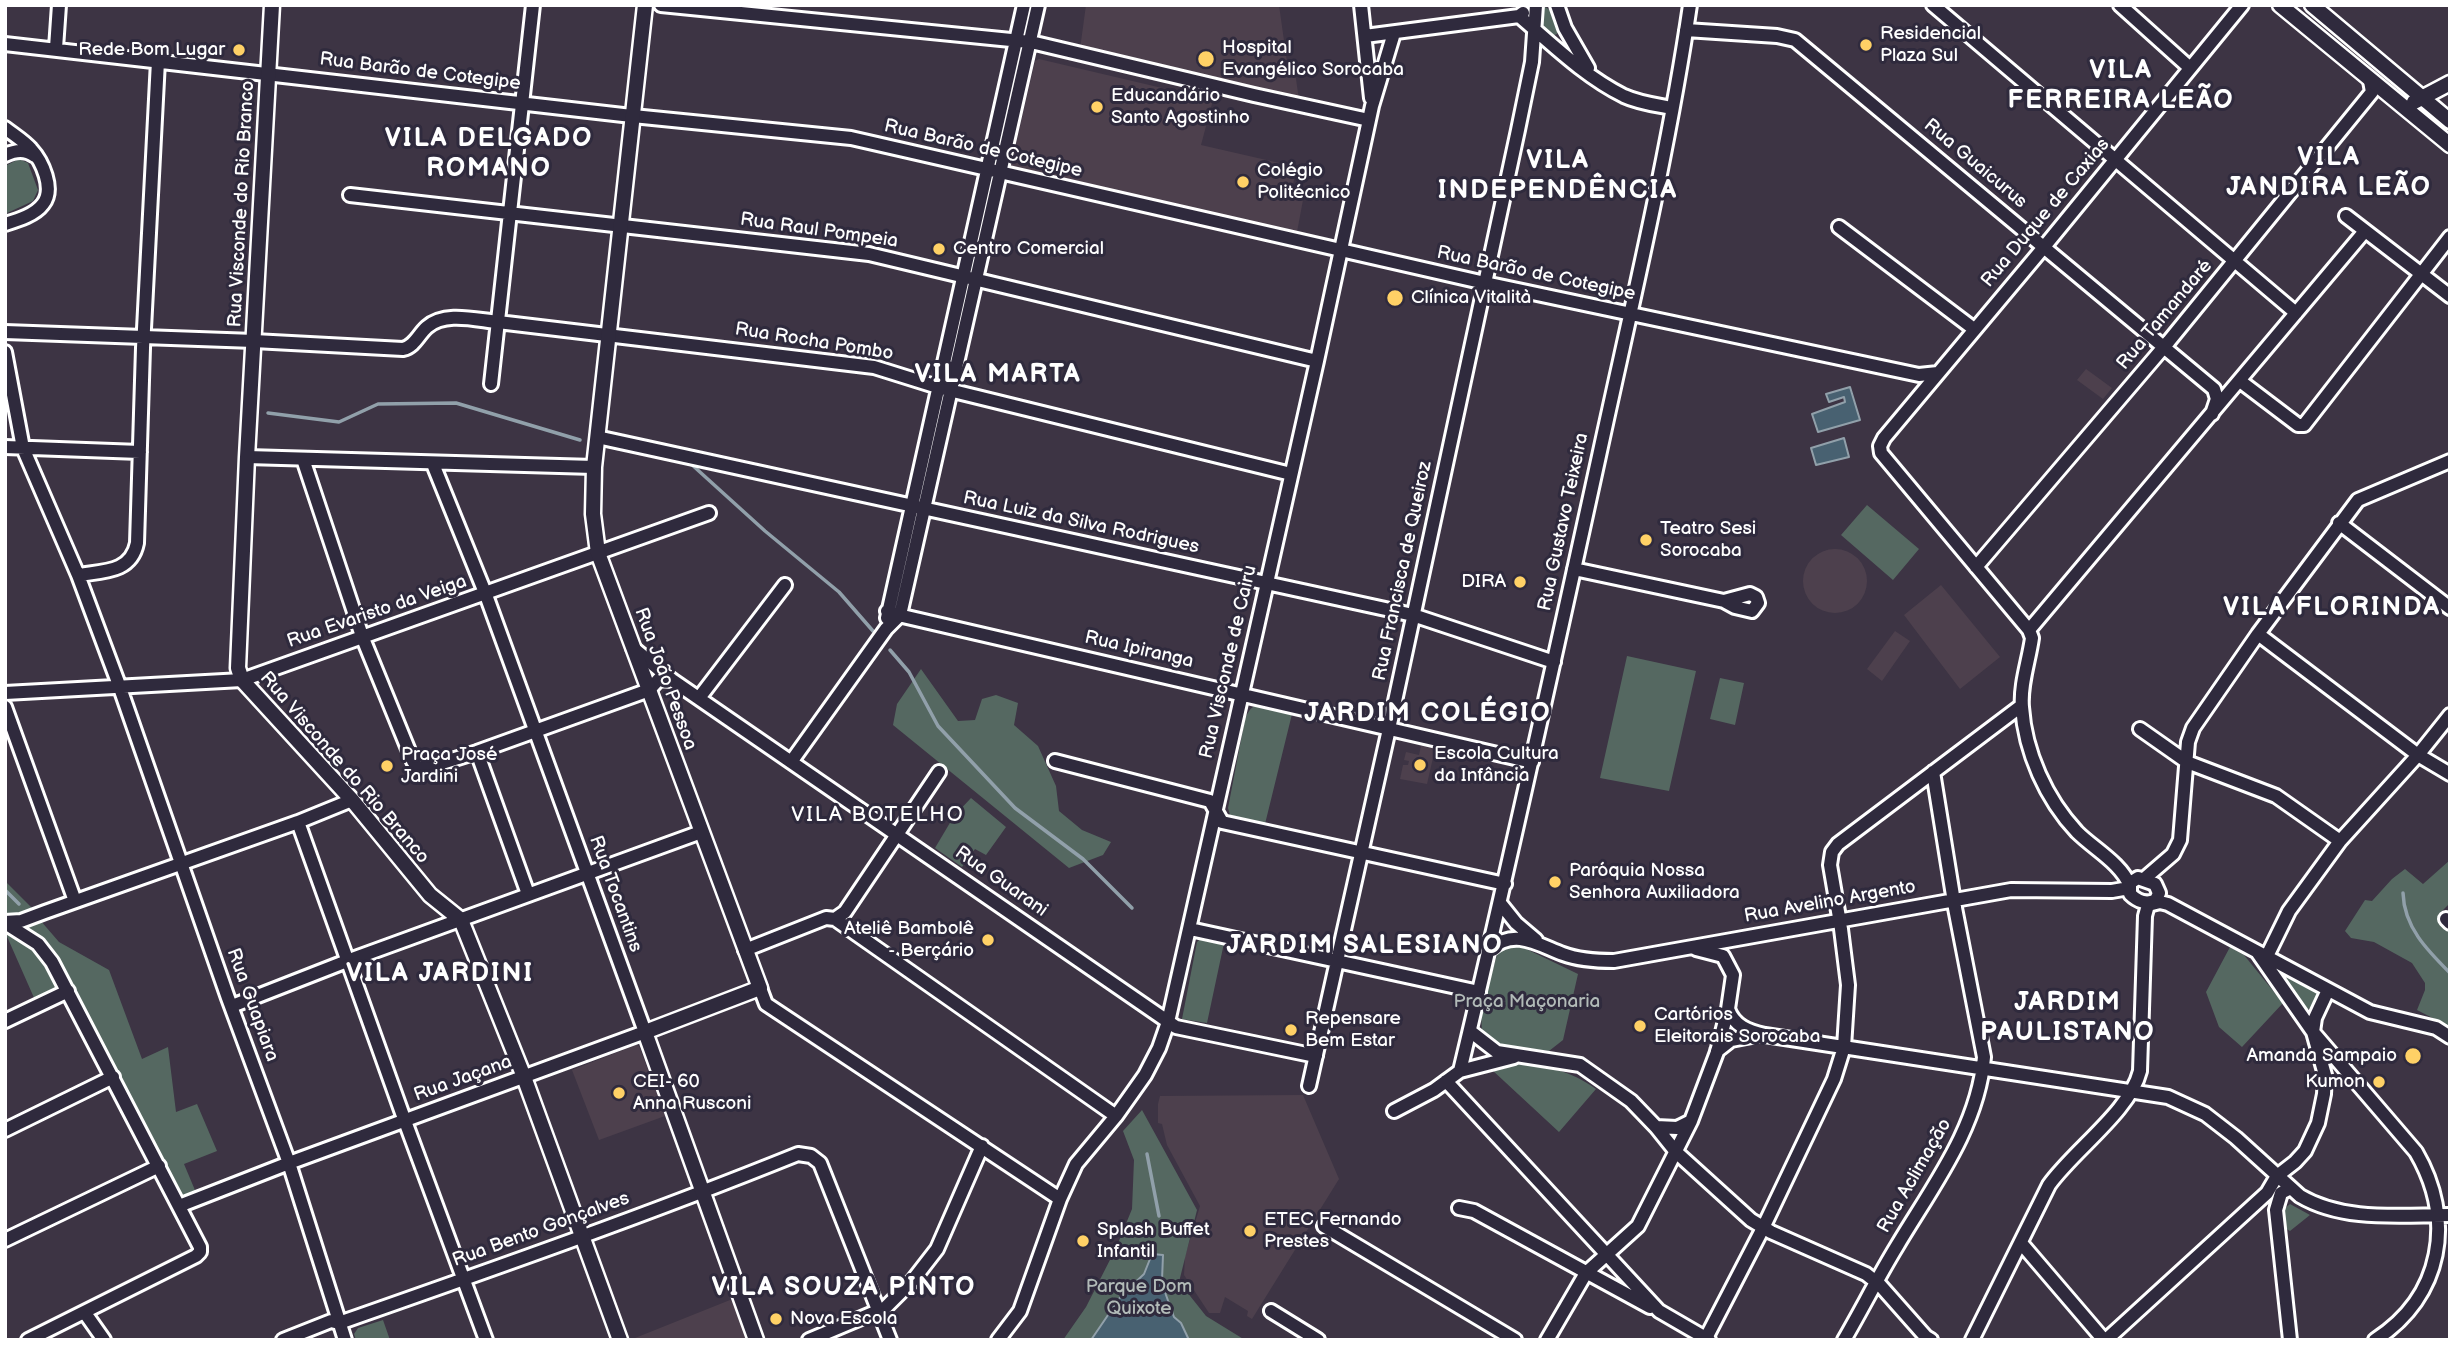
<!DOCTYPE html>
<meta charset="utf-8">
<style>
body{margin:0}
#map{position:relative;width:2455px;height:1345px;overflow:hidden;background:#3d3444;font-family:"Balsamiq Sans",sans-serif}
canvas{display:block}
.frame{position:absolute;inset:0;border:7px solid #fff;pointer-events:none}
</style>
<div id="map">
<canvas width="2455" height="1345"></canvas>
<div class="frame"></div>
</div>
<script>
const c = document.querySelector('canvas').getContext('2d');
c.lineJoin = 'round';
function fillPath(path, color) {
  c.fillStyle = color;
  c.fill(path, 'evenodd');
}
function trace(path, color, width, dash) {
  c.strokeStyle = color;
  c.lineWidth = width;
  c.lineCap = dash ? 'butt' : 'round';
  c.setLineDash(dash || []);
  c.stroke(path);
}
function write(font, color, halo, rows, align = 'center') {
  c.font = font + ' "Balsamiq Sans",sans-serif';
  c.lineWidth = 6;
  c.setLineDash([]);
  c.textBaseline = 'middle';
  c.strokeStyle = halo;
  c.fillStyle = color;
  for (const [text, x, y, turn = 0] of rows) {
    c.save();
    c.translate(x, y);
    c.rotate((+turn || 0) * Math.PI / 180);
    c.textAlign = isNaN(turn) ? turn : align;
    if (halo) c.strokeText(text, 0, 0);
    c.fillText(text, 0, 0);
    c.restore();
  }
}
fillPath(new Path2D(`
 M1086 5H1279L1288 69 1295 72 1299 100 1080 49Z
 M1039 59 1213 100 1201 145 1297 167 1290 197 1303 200 1297 232 1013 168 1011 166 1035 61Z
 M2086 369 2112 388 2103 399 2077 380Z
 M1803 581a32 32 0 1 1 64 0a32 32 0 1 1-64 0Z
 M1941 585 2000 657 1960 689 1904 615Z
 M1895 631 1910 641 1882 681 1867 669Z
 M1421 746 1435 749 1427 784 1400 779 1403 765H1408L1409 761 1404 760 1406 752 1419 755Z
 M636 1045 639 1046 665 1116 599 1140 572 1070Z
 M1303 1095 1339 1179 1252 1319 1247 1316 1248 1311 1225 1297 1220 1313H1209L1184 1275 1185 1256 1200 1206 1167 1145 1162 1124 1158 1123V1104L1160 1096Z
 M730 1300 736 1305 749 1340H630Z`), '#4d404d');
fillPath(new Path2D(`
 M1545 7 1552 11 1558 24 1557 34 1552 36 1547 35 1540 21 1541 10Z
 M19 159 28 163 38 190 33 201 5 214V166Z
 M1867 505 1919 549 1893 580 1841 535Z
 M1627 656 1696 671 1669 791 1600 778Z
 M921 669 958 721 975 720 982 699 996 695 1018 703 1014 725 1038 746 1056 786 1059 811 1082 830 1111 842 1103 855 1069 868 893 725 897 704Z
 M1720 678 1744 683 1735 725 1710 719Z
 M1260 705 1292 714 1265 824 1230 815 1228 808 1245 719C1249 710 1251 706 1260 705Z
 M971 798 1006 827 986 855 975 849 962 867 935 848 954 816Z
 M2450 860V903L2441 912V919L2450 930V1027L2417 1010 2425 990V983L2412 963 2374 942 2351 938 2345 931 2365 900 2372 901 2392 879 2405 869 2423 884Z
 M5 881 34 910 28 915 5 917Z
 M40 920 59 942 109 970 142 1059 168 1047 176 1112 197 1104 217 1151 184 1164 197 1195 185 1197 179 1194 61 971 25 930 23 926Z
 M5 926 39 949 61 987 35 1000 5 932Z
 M1200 939 1224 943 1207 1023 1182 1019 1197 942Z
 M1516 944 1578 974 1563 1040 1549 1051 1499 1046 1482 1034 1481 1012 1498 951 1508 945Z
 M2230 947 2244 955 2283 1003 2242 1047 2219 1027 2206 992Z
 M2285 977 2319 991 2321 997C2317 1004 2313 1008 2305 1010Z
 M1515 1064C1548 1066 1569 1070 1596 1089L1559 1132 1491 1069Z
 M1142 1110 1197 1210 1179 1282 1206 1316 1245 1340H1063L1086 1307 1116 1248 1132 1209 1134 1160 1123 1131Z
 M2290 1204 2310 1215 2290 1231 2285 1228 2283 1210Z
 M383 1320 390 1340H356L354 1334 358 1328Z`), '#556861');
const water = new Path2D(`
 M1850 387 1860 420 1818 432 1812 414 1845 402 1844 397 1829 402 1826 394Z
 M1844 438 1849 457 1816 465 1811 448Z
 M1152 1254 1163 1255 1162 1280 1166 1295 1174 1317 1181 1323 1189 1340H1091L1121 1296 1144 1274Z`);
fillPath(water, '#486171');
trace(water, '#91a0aa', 2);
trace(new Path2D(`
 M268 413 339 422 378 404 456 403 580 440
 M690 463 765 531 839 592 873 631
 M890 650 909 672 938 726 1015 808 1083 859 1132 908
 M5 890 19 904
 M2403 893C2404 927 2427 950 2450 973
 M1147 1154 1159 1216`), '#91a0aa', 3.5);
const minor = new Path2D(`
 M661 5 1031 42 1254 95 1369 120
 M1361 5 1371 98
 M1557 5 1565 28 1588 68
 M1933 5 2296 313
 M2120 5 2190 68
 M1519 16C1553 45 1584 76 1624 96 1639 103 1656 105 1672 108
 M1686 30 1777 36 1795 40 2214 389 2217 399 2212 414
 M1365 36 1519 16 1523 13
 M5 44 623 115 851 138 1485 283 1919 375 1938 373
 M56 48 59 5
 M5 128C14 135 24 141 31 149 42 161 55 189 43 204 35 215 18 220 5 224
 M5 155C16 150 25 149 35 156
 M350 195 869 254 1317 361
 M2346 216 2450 296
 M1839 227 1974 329
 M5 332 254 341 403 349C415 346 418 335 427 327 445 311 476 320 498 322L874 367 941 388 1291 474
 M5 352 23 448 78 575 119 685 228 998 289 1163 345 1340
 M2240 381 2298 425H2304L2450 237
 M491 384 533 5
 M597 437 1413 615 1554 662
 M5 447 140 452
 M247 457 594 467
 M303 459 362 636 413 761 418 768H426L477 752 649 690 659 679 672 680
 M2339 523 2450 608
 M1976 567 2169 341 2372 92 2370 81
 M1574 569 1724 601 1735 607 1752 611 1758 603 1756 597 1750 594 1724 601
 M78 575C103 571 131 573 137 543L143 348 158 61
 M887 611 894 614 1532 762
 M887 618 1024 5
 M2029 630 2365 231
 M2258 634 2418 755 2450 774
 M633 648 672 680 1176 1027 1316 1056
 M5 693 242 680 709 513
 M699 698 785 585
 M5 707 75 901
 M2140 729 2187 762 2276 796 2340 841
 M477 752 528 894
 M1055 761 1210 801 1222 822 1505 884
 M791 762 886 629 900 615 1038 5
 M298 822 402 1113 486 1340
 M2138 878 2155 884 2159 893 2156 900C2147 905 2137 901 2130 894V883Z
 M2144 879 2173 854 2180 840 2188 742 2193 728 2258 634 2358 500 2450 461
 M2130 886C2121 863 2094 849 2077 832 2046 799 2025 752 2022 707 2020 685 2029 660 2032 638L2029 630 1881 453 1880 446 1884 438 2044 247 2242 5
 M1500 903 1516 923 1536 940
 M835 919 1116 1116
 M2446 919 2450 923
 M5 922 21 921 45 912 298 822 352 800
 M5 923 38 944 52 962 200 1247V1252L196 1256 28 1340
 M1190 929 1479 992
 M1490 949C1515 928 1537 944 1563 954 1579 960 1597 961 1614 961L2011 890 2112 891 2129 888
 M745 950 826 918 835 919 845 912 939 772
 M2258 953 2313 1032 2416 1152C2455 1219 2443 1296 2375 1340
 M2267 956 2289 911 2340 841 2418 755 2450 715
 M760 988 766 1004 1060 1199
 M232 1006 347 961 701 832
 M1728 1009C1734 1026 1748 1031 1765 1035L2168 1097 2205 1114 2236 1138 2300 1196C2344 1222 2400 1215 2450 1215
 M5 1021 68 991
 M1470 1031 1497 1052 1580 1065 1631 1101 1656 1127 1676 1152 1751 1220 1771 1232 1866 1274 1880 1285 1926 1337 1931 1340
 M1717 1051 1731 1040 1757 1035
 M1460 1071C1509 867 1554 661 1599 456 1631 308 1668 155 1690 5
 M1446 1081 1659 1311 1709 1340
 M1309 1086 1389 729 1518 130 1532 62 1536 5
 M1394 1111 1434 1090 1460 1071 1514 1057
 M1656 1127 1677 1128 1691 1121
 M5 1130 113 1077
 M179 1206 289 1163 645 1032 486 595 433 464
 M1459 1208 1474 1211 1650 1307
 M1324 1226 1515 1340
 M5 1240 159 1166
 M2021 1243 2104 1340
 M1271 1311 1318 1340
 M85 1313 104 1340
 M1706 1338 1763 1228 1834 1079 1844 1047 1848 985 1841 929 1830 865 1832 852 1838 844 2021 706
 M283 1340 331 1321 339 1323C493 1269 647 1215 798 1154L811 1156 820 1163 890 1340
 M809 1340 885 1308 913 1280 937 1249 982 1146
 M998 1340 1020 1311 1060 1199 1076 1164 1116 1116 1145 1075 1159 1048 1168 1022 1317 361 1372 106 1394 33
 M1547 1340 1586 1273 1638 1226 1691 1121 1717 1052 1728 1009 1733 975 1723 956 1696 949
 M1844 1340C1862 1309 1878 1277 1897 1246 1932 1187 1978 1128 1984 1057L1955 908 1933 772
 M1972 1340 2049 1185C2074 1150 2130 1111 2140 1071L2145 916 2148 905 2160 902 2168 904 2370 1012 2436 1028 2450 1037
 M2106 1340 2267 1193 2277 1176 2295 1162 2305 1151 2318 1123 2324 1094 2325 1075 2313 1032 2315 1018 2328 990
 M2290 1340 2276 1210 2281 1193 2291 1188`);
const major = new Path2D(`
 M272 5 247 457 238 668 242 680 352 800 430 895 461 920 524 1077 620 1340
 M645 5 594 467 593 514 598 553 760 988 645 1032 756 1340
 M2280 5 2450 145
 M2312 5 2450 121
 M2414 102 2450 83`);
trace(minor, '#fff', 18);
trace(major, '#fff', 19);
trace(minor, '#2f2a3d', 12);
trace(major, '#2f2a3d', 14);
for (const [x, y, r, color] of [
 [1866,45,7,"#ffd166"],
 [239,50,7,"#ffd166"],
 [1206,59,9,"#ffd166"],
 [1097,107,7,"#ffd166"],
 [1243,182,7,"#ffd166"],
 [939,249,7,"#ffd166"],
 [1395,298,9,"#ffd166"],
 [1646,540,7,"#ffd166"],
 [1520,582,7,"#ffd166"],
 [1420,765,7,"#ffd166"],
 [387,766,7,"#ffd166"],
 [1555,882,7,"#ffd166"],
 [988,940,7,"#ffd166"],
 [1640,1026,7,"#ffd166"],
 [1291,1030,7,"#ffd166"],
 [2413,1056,9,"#ffd166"],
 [2379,1082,7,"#ffd166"],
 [619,1093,7,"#ffd166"],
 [1250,1231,7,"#ffd166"],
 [1083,1241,7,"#ffd166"],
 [776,1319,7,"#ffd166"]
]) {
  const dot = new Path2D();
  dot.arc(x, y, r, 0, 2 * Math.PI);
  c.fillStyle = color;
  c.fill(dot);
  trace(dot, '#2f2a3d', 2.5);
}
write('19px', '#fff', '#2f2a3d', [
 ["Residencial",1880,34],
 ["Plaza Sul",1880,56],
 ["Hospital",1222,48],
 ["Evangélico Sorocaba",1222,70],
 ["Rede Bom Lugar",225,50,"right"],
 ["Educandário",1111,96],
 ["Santo Agostinho",1111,118],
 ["Colégio",1257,171],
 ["Politécnico",1257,193],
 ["Centro Comercial",953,249],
 ["Clínica Vitalità",1411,298],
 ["Teatro Sesi",1660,529],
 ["Sorocaba",1660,551],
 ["DIRA",1506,582,"right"],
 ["Escola Cultura",1434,754],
 ["da Infância",1434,776],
 ["Praça José",401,755],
 ["Jardini",401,777],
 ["Paróquia Nossa",1569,871],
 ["Senhora Auxiliadora",1569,893],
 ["Ateliê Bambolê",974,929,"right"],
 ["- Berçário",974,951,"right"],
 ["Cartórios",1654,1015],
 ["Eleitorais Sorocaba",1654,1037],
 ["Repensare",1305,1019],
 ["Bem Estar",1305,1041],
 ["Amanda Sampaio",2397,1056,"right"],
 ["CEI- 60",633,1082],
 ["Anna Rusconi",633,1104],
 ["Kumon",2365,1082,"right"],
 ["ETEC Fernando",1264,1220],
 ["Prestes",1264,1242],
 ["Splash Buffet",1097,1230],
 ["Infantil",1097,1252],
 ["Nova Escola",790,1319]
], 'left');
write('19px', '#fff', '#2f2a3d', [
 ["Rua Barão de Cotegipe",420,72,7],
 ["Rua Barão de Cotegipe",983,149,13],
 ["Rua Guaicurus",1975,164,40],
 ["Rua Visconde do Rio Branco",242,204,-87],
 ["Rua Duque de Caxias",2046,213,-50],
 ["Rua Raul Pompeia",819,231,8],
 ["Rua Barão de Cotegipe",1536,274,12],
 ["Rua Tamandaré",2165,315,-50],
 ["Rua Rocha Pombo",814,342,9],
 ["Rua Gustavo Teixeira",1564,522,-78],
 ["Rua Luiz da Silva Rodrigues",1081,523,12],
 ["Rua Francisca de Queiroz",1403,571,-78],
 ["Rua Evaristo da Veiga",377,612,-19],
 ["Rua Ipiranga",1139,650,13],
 ["Rua Visconde de Cairu",1229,662,-77],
 ["Rua João Pessoa",665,679,70],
 ["Rua Visconde do Rio Branco",344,768,49],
 ["Rua Guarani",1001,882,35],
 ["Rua Tocantins",615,894,70],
 ["Rua Avelino Argento",1830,902,-10],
 ["Rua Guapiara",252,1005,70],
 ["Rua Jaçana",463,1079,-20],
 ["Rua Aclimação",1915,1176,-60],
 ["Rua Bento Gonçalves",541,1230,-20]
]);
write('19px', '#b2bbb8', '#2f2a3d', [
 ["Praça Maçonaria",1527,1002],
 ["Parque Dom",1139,1287],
 ["Quixote",1139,1309]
]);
c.letterSpacing = '2px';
write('21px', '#fff', '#2f2a3d', [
 ["VILA BOTELHO",878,816]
]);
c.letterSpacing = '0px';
c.letterSpacing = '2px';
write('bold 26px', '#fff', '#2f2a3d', [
 ["VILA",2121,71],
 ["FERREIRA LEÃO",2121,101],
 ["VILA DELGADO",489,139],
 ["ROMANO",489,169],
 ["VILA",2329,158],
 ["JANDIRA LEÃO",2329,188],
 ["VILA",1558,161],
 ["INDEPENDÊNCIA",1558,191],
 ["VILA MARTA",998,375],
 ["VILA FLORINDA",2332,608],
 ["JARDIM COLÉGIO",1428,714],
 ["JARDIM SALESIANO",1365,946],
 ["VILA JARDINI",440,974],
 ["JARDIM",2068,1003],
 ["PAULISTANO",2068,1033],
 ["VILA SOUZA PINTO",844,1288]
]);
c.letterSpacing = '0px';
</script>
